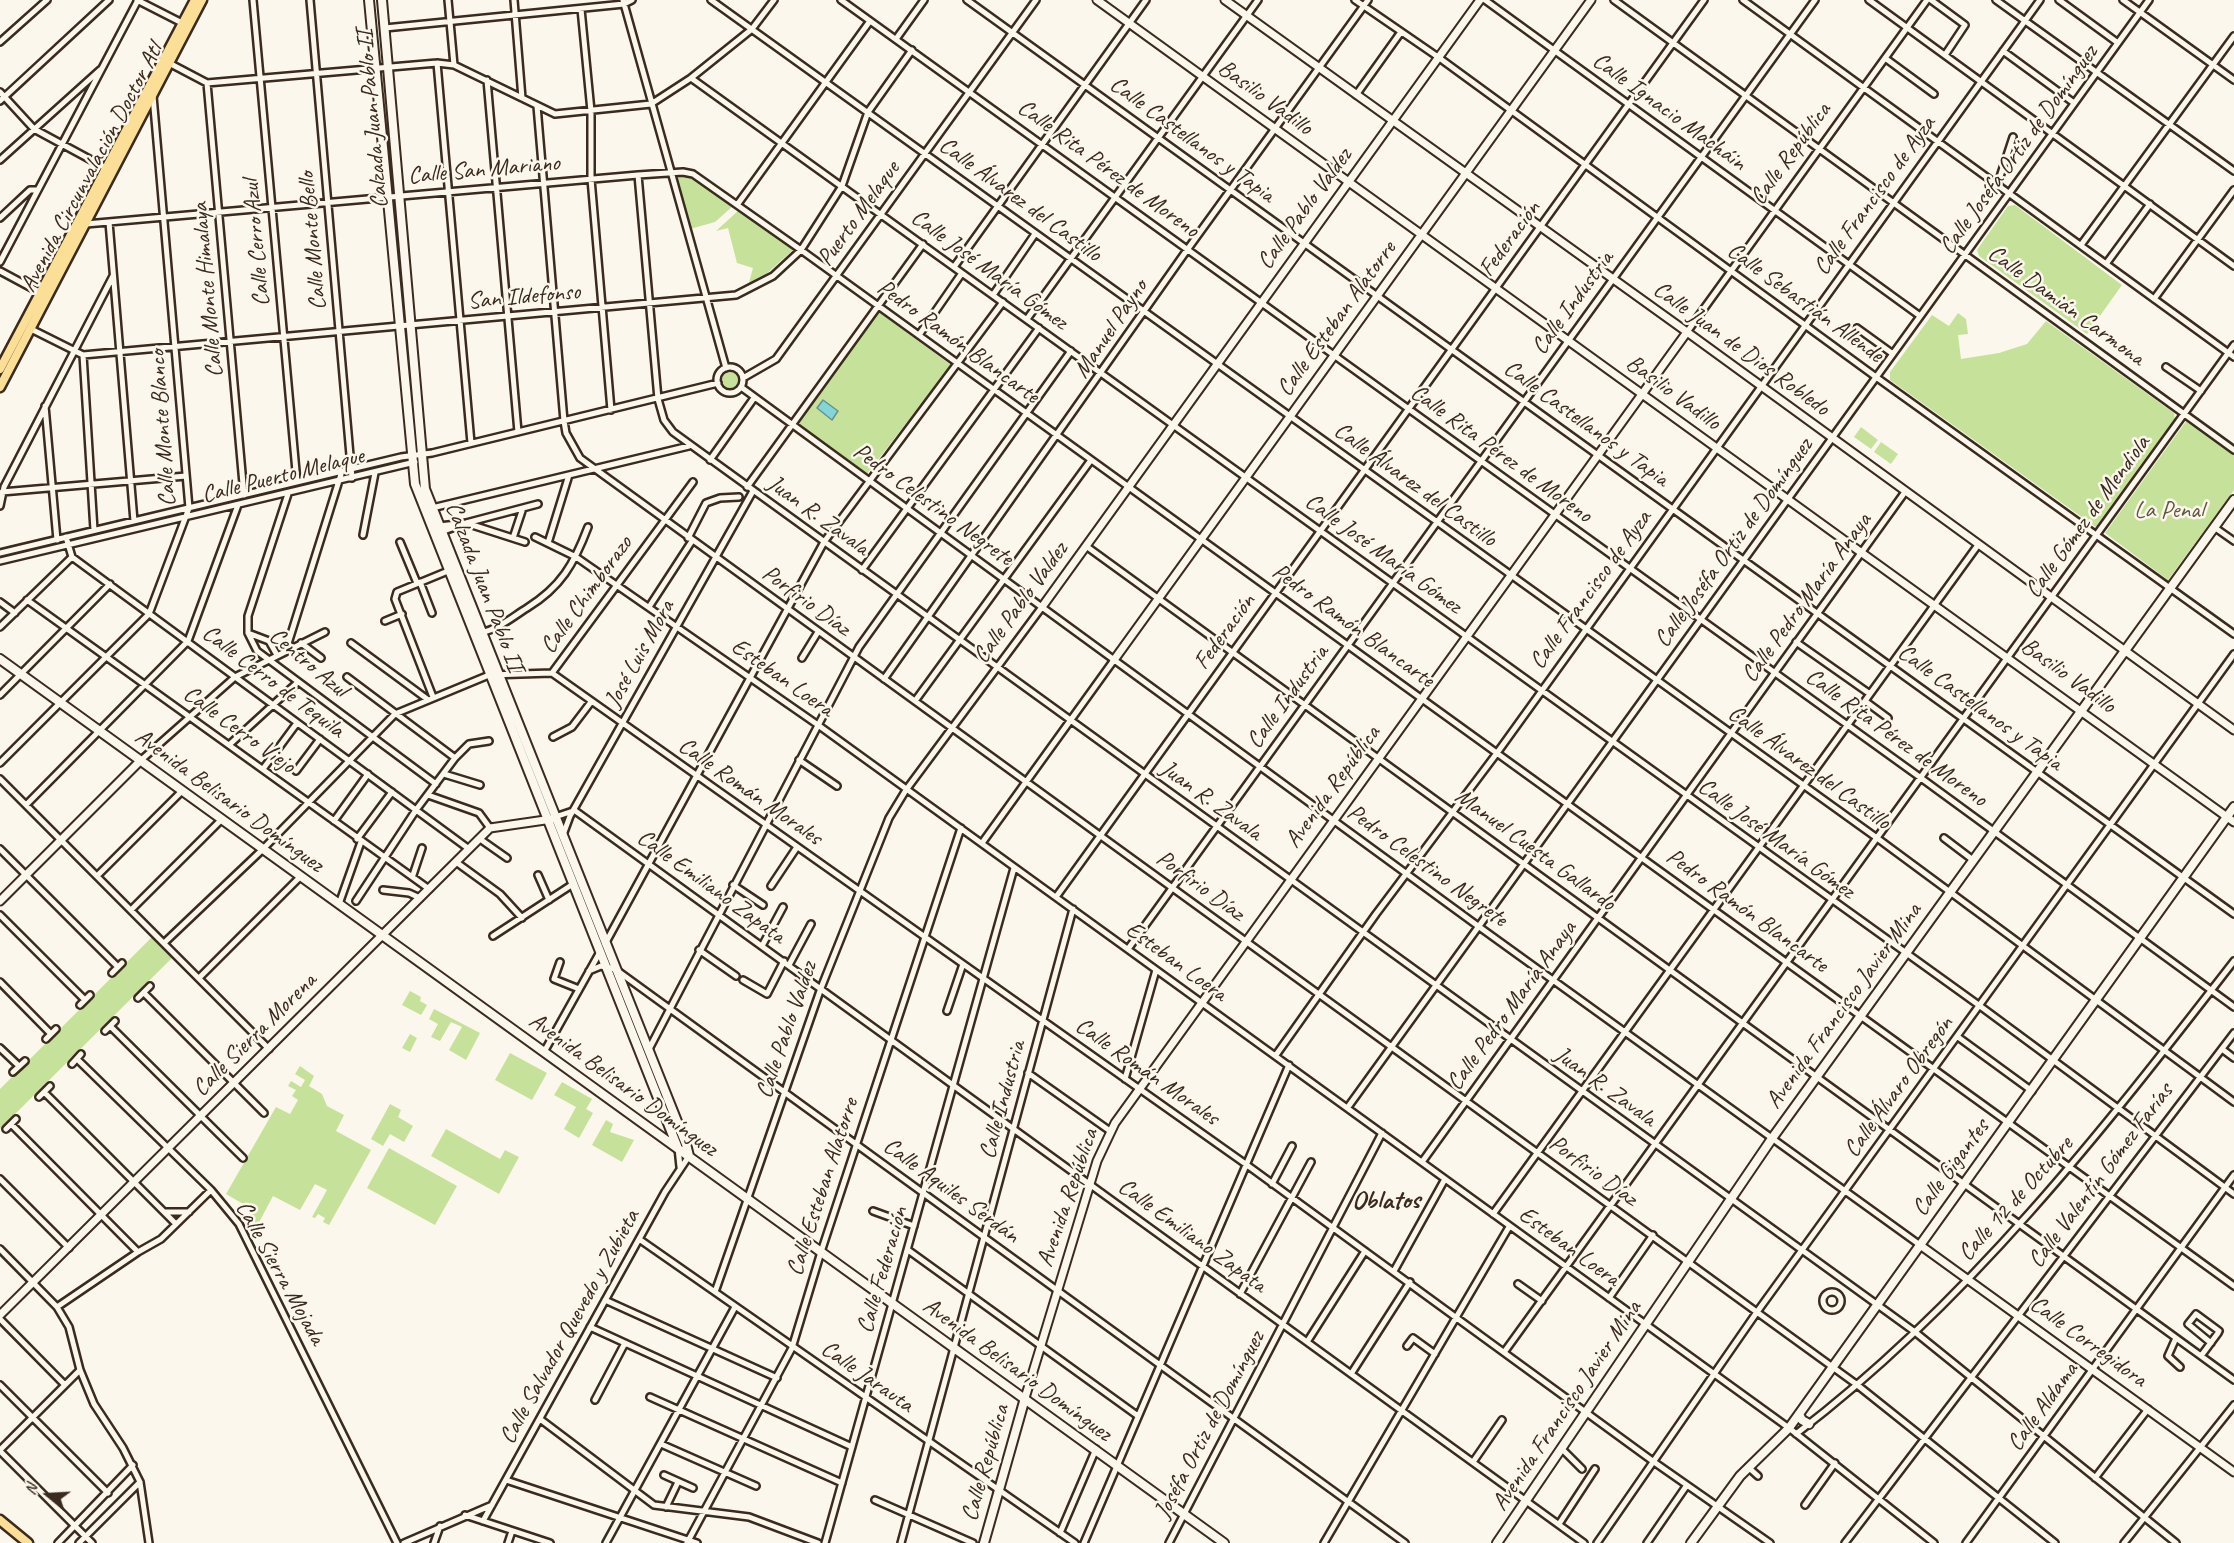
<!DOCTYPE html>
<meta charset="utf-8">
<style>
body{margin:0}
#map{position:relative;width:2234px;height:1543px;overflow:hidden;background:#fbf7ec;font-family:Caveat,sans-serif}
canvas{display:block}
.north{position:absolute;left:18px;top:1465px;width:60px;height:60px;-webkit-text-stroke:4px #fbf7ec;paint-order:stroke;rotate:288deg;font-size:16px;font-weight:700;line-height:24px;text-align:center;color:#3b2a1e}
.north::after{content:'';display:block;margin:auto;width:21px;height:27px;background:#3b2a1e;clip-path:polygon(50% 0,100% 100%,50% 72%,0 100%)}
</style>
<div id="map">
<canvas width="2234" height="1543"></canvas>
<div class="north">N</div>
</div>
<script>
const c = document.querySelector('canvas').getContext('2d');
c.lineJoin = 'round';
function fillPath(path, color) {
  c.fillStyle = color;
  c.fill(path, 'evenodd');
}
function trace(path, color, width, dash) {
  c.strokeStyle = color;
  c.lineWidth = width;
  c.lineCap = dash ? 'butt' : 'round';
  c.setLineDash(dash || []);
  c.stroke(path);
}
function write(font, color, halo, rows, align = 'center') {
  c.font = font + ' Caveat,sans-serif';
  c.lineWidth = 5;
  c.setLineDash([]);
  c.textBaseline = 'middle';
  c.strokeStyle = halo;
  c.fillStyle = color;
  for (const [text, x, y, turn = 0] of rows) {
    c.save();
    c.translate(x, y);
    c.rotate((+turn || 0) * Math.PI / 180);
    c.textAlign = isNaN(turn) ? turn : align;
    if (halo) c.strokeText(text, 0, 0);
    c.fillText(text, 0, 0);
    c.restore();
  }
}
fillPath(new Path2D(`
 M688 176 733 206 715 222 690 229 676 177Z
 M2015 205 2122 285 2087 334 1979 256 1977 250 2008 206Z
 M739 210 793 250 764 276 748 286 753 268 737 263 728 228 716 231Z
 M879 312 951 365 867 474 798 425Z
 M1958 313 1966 319 1968 334 1958 335 1961 359 1999 353 2027 344 2046 321 2174 413 2175 419 2097 528 1890 380V372L1932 315 1949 326Z
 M722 380a8 8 0 1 1 16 0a8 8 0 1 1-16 0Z
 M2187 420 2234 454V490L2168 580 2105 533Z
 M1861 427 1878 440 1871 449 1854 437Z
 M1881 442 1898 454 1891 464 1874 452Z
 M153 936 173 957 0 1129V1089Z
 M410 991 421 997 420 1001 427 1005 421 1015 402 1005Z
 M434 1009 480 1033 466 1060 449 1050 462 1027 451 1022 440 1041 431 1037 438 1024 429 1019Z
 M410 1034 417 1038 410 1052 402 1048Z
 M510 1053 547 1073 532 1100 495 1080Z
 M300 1066 314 1076 309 1086 322 1094 327 1106 344 1115 336 1131 371 1150 329 1225 323 1222 325 1218 318 1214 315 1218 312 1217 327 1190 315 1184 300 1210 273 1196 256 1228 245 1205 226 1194 276 1107 290 1114 298 1100 292 1096 296 1090 288 1086 291 1081 301 1087 305 1080 295 1074Z
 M562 1082 592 1099 586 1109 593 1113 579 1138 564 1129 576 1107 554 1095Z
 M390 1104 401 1110 398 1117 413 1126 404 1142 390 1134 383 1146 371 1139Z
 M606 1120 613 1124 610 1132 634 1140 622 1162 592 1145Z
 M446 1129 500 1159 505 1150 519 1157 499 1194 431 1156Z
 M389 1148 457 1186 435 1225 367 1188Z`), '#c6e29a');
const water = new Path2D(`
 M823 400 838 411 832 420 817 408Z`);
fillPath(water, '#83d5da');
trace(water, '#66918f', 1.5);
const minor = new Path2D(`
 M137 0 184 24
 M253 0 297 482
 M310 0 352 478
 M448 0 454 65
 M514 0 522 98
 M623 0 726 368
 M711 0 1877 838 2234 1102
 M841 0 1921 778 2234 1007
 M967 0 2234 914
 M1355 0 1438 57 1876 377 2234 634
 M1485 0 1920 316
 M1614 0 2234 450
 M1743 0 2234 357
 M1869 0 2234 266
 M1931 0 1965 25 1945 55
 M1996 0 2234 171
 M2059 0 2118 43
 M2123 0 2234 80
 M581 9 591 111V179L611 410
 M385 28 624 4 632 0
 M896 39 924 0
 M0 42 47 0
 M2003 51 2074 103
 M1885 58 1934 94
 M169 63 207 83 437 63 454 65 555 114 651 104 691 78 752 29 774 0
 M437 63 471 443
 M691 78 1980 1006 2234 1194
 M487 80 518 432
 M207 83 244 495
 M0 92 34 129 106 168
 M1356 95 1401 32
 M0 101 109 0
 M537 106 564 421 566 433 580 458 1856 1384 2055 1543
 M0 160 100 70
 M638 175 658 399 664 420 673 432 1915 1332 2176 1543
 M1997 186 2013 137
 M737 205 870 21
 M0 218 30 190H37
 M109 222 134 521
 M86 224 638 175 683 172 693 174 801 250 2234 1286
 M2081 245 2234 36
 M0 262 138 0
 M2106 264 2150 204
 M954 267 1146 0
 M0 271 41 293
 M993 295 1035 234
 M2154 299 2234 190
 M1027 319 1258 0
 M1857 328 1893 354
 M31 329 83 355 736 295 773 276 801 250 842 186 868 112 912 50
 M1687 332 1927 0
 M919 335 962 273
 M83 355 94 530
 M2166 367 2201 391
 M717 380a13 13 0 1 1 26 0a13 13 0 1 1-26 0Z
 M743 378 776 359 1036 0
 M741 387 1478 926 1920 1245
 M45 406 57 540
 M710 460 754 398
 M747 487 923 244
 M2 492 186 476
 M288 494 248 616V633L257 651 436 784
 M0 506 4 487 113 276
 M432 508 689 446
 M439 526 466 523 525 542
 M2214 527 2234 541
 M441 532 466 523 538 504
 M363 535 375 473
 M66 537 72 557 469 849
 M535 537 576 557 818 725 1789 1428 1934 1543
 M513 538 523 508
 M688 538 706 503 720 498 739 497
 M400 542 417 583
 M548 543 569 475
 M1086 546 2234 1380
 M0 553 401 457 432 453 718 383
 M0 561 415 462
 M862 570 1039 328
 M420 582 432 613
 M27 600 429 889
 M0 602 15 613
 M649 607 692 541
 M385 621 402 614
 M0 627 72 557
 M248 633 269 641 277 655
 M481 633C500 628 511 618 527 608 561 587 574 564 588 527
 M1796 642 1870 694
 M301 643 321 658
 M351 643 427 699
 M286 650 342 471
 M802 658 818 632
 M552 673 1247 1165 1654 1462 1770 1543
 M552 673 693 482
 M347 677 455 758
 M884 679 1187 250 1368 0
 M0 695 110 584
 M433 697 395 599 397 592 448 571
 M915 701 1091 460
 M1865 701 1888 718
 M553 737 572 727 591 702
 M229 745 298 682
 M799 760 837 786
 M140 761 235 677 325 632
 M0 763 149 614 189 508 153 96
 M263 769 297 723
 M296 771 320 739
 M444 774 480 785
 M0 779 269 1049
 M428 795 479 813 490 828
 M26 805 188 641 238 505
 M574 810 1584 1543
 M555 817 573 811
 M334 821 368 774
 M563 835 570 816 753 491
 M1944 838 1973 860
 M357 839 392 792
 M480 839 507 858
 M982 843 1114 660
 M0 849 118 967
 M456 862 500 894 522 918
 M413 875 422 848
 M538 875 549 900
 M97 876 182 791
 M733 885 763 905
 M771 886 797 847
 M383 890 409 893 420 898
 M1056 897 1704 0
 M356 901 416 810 455 758 469 744 489 741
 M339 904 361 842
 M131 910 222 819
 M0 915 85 1000
 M493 936 573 884
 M164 943 263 849 395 714 489 675 552 673
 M605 944 824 542 1003 302
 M762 946 783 907
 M1128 949 1815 0
 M699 950 736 976
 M560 962 554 979 579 989
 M789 965 811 924
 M589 971 601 966 615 969 1405 1543
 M112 973 122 963
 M199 978 301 876
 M743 980 767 994 784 961
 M0 982 51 1034
 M144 993 264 1113
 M138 998 150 986
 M80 1005 90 995
 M947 1011 963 964
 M110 1026 243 1158
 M105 1031 115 1021
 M1958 1037 2032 1091
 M46 1039 56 1029
 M0 1048 19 1066
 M2222 1049 2234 1058
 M648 1051 859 647 1071 351
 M544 1052 600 952
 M1276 1055 1376 914 1497 753 2040 0
 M77 1059 211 1190 239 1224 397 1543
 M72 1064 81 1054
 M13 1072 25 1061
 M1028 1073 1110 1131
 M1125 1079 1156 970
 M44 1092 176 1224
 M39 1097 50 1086
 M1348 1107 2149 0
 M11 1124 138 1252
 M6 1129 16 1119
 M678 1148 680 1167
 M1422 1162 1905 492
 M0 1179 69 1248
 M1272 1184 1292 1146
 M873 1211 914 1226
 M165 1212H189
 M1493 1214 1978 545
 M639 1239 1075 1543
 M0 1249 57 1307 69 1327 80 1370 94 1404 123 1448 140 1482 149 1543
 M908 1250 1138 1416
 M1394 1271 1445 1179
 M1518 1284 1542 1301
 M715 1292 821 988 889 818 906 790 1042 607
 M1823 1301a9 9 0 1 1 18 0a9 9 0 1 1-18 0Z
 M1240 1294 1311 1162
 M1609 1298 1653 1235
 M605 1300 777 1378
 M57 1307 138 1252 161 1239 211 1190
 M0 1319 65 1385
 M590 1327 852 1447
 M2176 1338 2168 1356 2180 1367
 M1307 1342 1365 1251
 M1407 1346 1413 1338 1435 1354
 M1505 1351 2234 345
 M2201 1356 2218 1333 2219 1331 2196 1314 2188 1324 2211 1343
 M1351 1374 1410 1282
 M0 1385 108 1493
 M650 1397 842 1483
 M595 1400 625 1343
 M540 1419 654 1505 749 1517 818 1543
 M1796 1434C1968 1303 2103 1130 2234 961
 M661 1444 756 1486
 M1562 1449 1582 1469
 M0 1450 80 1370
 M0 1451 92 1543
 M1473 1462 1502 1420
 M1748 1467 1758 1476
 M664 1475 693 1488
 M2095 1478 2148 1409
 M506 1480 697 1543
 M875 1500 973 1543
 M1805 1505 1835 1463
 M666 1507 678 1482
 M465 1515 550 1543
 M483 1521 665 1192 689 1156
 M1559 1524 1595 1469
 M1060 1533 1096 1449
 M58 1543 133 1465
 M79 1543 140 1482
 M404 1543 492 1505
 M434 1543 440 1526
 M508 1543 512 1531
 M606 1543 735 1307
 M687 1543 792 1348 821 1252 961 828
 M825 1543 1014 868
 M901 1543 1073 909
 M1084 1543 1289 1065
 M1169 1543 1382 1133
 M1324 1543 1509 1227
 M1597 1543 1757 1312 2234 654
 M1647 1543 1687 1485
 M1845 1543 2234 1033
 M1966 1543 2234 1175
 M2124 1543 2234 1405`);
const tertiary = new Path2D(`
 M1097 0 2234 822
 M1225 0 1687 332 2234 730
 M1042 607 1480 0
 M1114 660 1591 0
 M0 901 140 761
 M1920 1245 2234 1472
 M0 1315 490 828 552 819
 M1025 1398 1097 1161 1115 1123 1687 332`);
const secondary = new Path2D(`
 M369 0 415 484 677 1146
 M382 0 425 489 686 1144 689 1156
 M0 659 1224 1543
 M1799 1414 1802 1420 1809 1424
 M984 1543 1025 1398
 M1497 1543 1773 1137 2234 500
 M1691 1543 1740 1476 1789 1428 2234 807`);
const primary = new Path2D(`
 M0 369 195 0
 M0 387 202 0
 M0 1520 28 1543`);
trace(minor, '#3b2a1e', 10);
trace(tertiary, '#3b2a1e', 11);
trace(secondary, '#3b2a1e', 12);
trace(primary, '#3b2a1e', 13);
trace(minor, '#fbf7ec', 5);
trace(tertiary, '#fbf7ec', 7);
trace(secondary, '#fbf7ec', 8);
trace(primary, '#fbdf96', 8);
write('24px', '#3b2a1e', '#fbf7ec', [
 ["Basilio Vadillo",1265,98,36],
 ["Calle Ignacio Macháin",1669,112,36],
 ["Calzada Juan Pablo II",373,119,-95],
 ["Calle Castellanos y Tapia",1192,140,36],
 ["Calle Joséfa Ortiz de Domínguez",2019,150,-54],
 ["Calle República",1791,154,-54],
 ["Avenida Circunvalación Doctor Atl",92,168,-62],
 ["Calle Rita Pérez de Moreno",1108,169,36],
 ["Calle San Mariano",484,170,-5],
 ["Calle Francisco de Ayza",1875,196,-54],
 ["Calle Álvarez del Castillo",1020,200,36],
 ["Calle Pablo Valdez",1305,209,-54],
 ["Puerto Melaque",859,214,-54],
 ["Federación",1510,239,-54],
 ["Calle Monte Bello",313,241,-95],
 ["Calle Cerro Azul",257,243,-95],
 ["Calle José María Gómez",989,270,36],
 ["Calle Monte Himalaya",208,290,-95],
 ["San Ildefonso",524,297,-5],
 ["Calle Industria",1573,303,-54],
 ["Calle Sebastián Allende",1805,303,36],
 ["Calle Damián Carmona",2066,306,36],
 ["Calle Esteban Alatorre",1337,319,-54],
 ["Manuel Payno",1111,329,-56],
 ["Pedro Ramón Blancarte",958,342,36],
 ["Calle Juan de Dios Robledo",1741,349,36],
 ["Basilio Vadillo",1673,393,36],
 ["Calle Castellanos y Tapia",1586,424,36],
 ["Calle Monte Blanco",163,428,-94],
 ["Calle Rita Pérez de Moreno",1501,454,36],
 ["Calle Puerto Melaque",283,476,-14],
 ["Calle Álvarez del Castillo",1415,485,36],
 ["Pedro Celestino Negrete",933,505,36],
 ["Juan R. Zavala",818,516,36],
 ["Calle Gómez de Mendiola",2088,517,-54],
 ["Calle Joséfa Ortiz de Domínguez",1734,543,-54],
 ["Calle José María Gómez",1383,554,36],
 ["Calzada Juan Pablo II",484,587,69],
 ["Calle Francisco de Ayza",1591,590,-54],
 ["Calle Chimborazo",587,595,-54],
 ["Calle Pedro María Anaya",1807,598,-54],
 ["Porfirio Díaz",806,601,36],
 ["Calle Pablo Valdez",1021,603,-54],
 ["Pedro Ramón Blancarte",1353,626,36],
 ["Federación",1225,632,-54],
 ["José Luis Mora",640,654,-61],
 ["Centro Azul",308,663,40],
 ["Basilio Vadillo",2068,676,36],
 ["Esteban Loera",782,678,35],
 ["Calle Cerro de Tequila",273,682,37],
 ["Calle Industria",1288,697,-54],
 ["Calle Castellanos y Tapia",1980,708,36],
 ["Calle Cerro Viejo",239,730,36],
 ["Calle Rita Pérez de Moreno",1896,738,36],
 ["Calle Álvarez del Castillo",1809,768,36],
 ["Avenida República",1333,787,-54],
 ["Calle Román Morales",750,792,35],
 ["Avenida Belisario Domínguez",229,801,36],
 ["Juan R. Zavala",1211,801,36],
 ["Calle José María Gómez",1776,839,36],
 ["Manuel Cuesta Gallardo",1535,850,36],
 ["Pedro Celestino Negrete",1427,866,36],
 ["Porfirio Díaz",1200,886,36],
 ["Calle Emiliano Zapata",711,887,36],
 ["Pedro Ramón Blancarte",1747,911,36],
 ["Esteban Loera",1176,962,36],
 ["Calle Pedro María Anaya",1512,1006,-54],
 ["Avenida Francisco Javier Mina",1844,1006,-54],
 ["Calle Pablo Valdez",787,1030,-71],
 ["Calle Sierra Morena",255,1035,-45],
 ["Calle Román Morales",1147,1072,35],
 ["Avenida Belisario Domínguez",623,1085,36],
 ["Juan R. Zavala",1605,1087,36],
 ["Calle Álvaro Obregón",1899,1087,-54],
 ["Calle Industria",1003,1100,-75],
 ["Calle Gigantes",1951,1168,-54],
 ["Porfirio Díaz",1593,1171,36],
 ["Calle Valentín Gómez Farías",2101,1176,-53],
 ["Calle Esteban Alatorre",823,1187,-72],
 ["Calle Aquiles Serdán",951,1191,36],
 ["Avenida República",1068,1198,-71],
 ["Calle 12 de Octubre",2016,1199,-48],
 ["Calle Emiliano Zapata",1192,1236,36],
 ["Esteban Loera",1569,1247,36],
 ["Calle Federación",883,1270,-74],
 ["Calle Sierra Mojada",280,1273,61],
 ["Calle Salvador Quevedo y Zubieta",570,1327,-61],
 ["Calle Corregidora",2088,1342,36],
 ["Avenida Belisario Domínguez",1017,1370,36],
 ["Calle Jarauta",867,1377,35],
 ["Avenida Francisco Javier Mina",1567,1406,-56],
 ["Calle Aldama",2043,1407,-54],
 ["Joséfa Ortiz de Domínguez",1210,1425,-62],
 ["Calle República",986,1463,-74]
]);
write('24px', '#5e583d', '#fbf7ec', [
 ["La Penal",2169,511]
]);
write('bold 26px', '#3b2a1e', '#fbf7ec', [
 ["Oblatos",1386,1201]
]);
</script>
